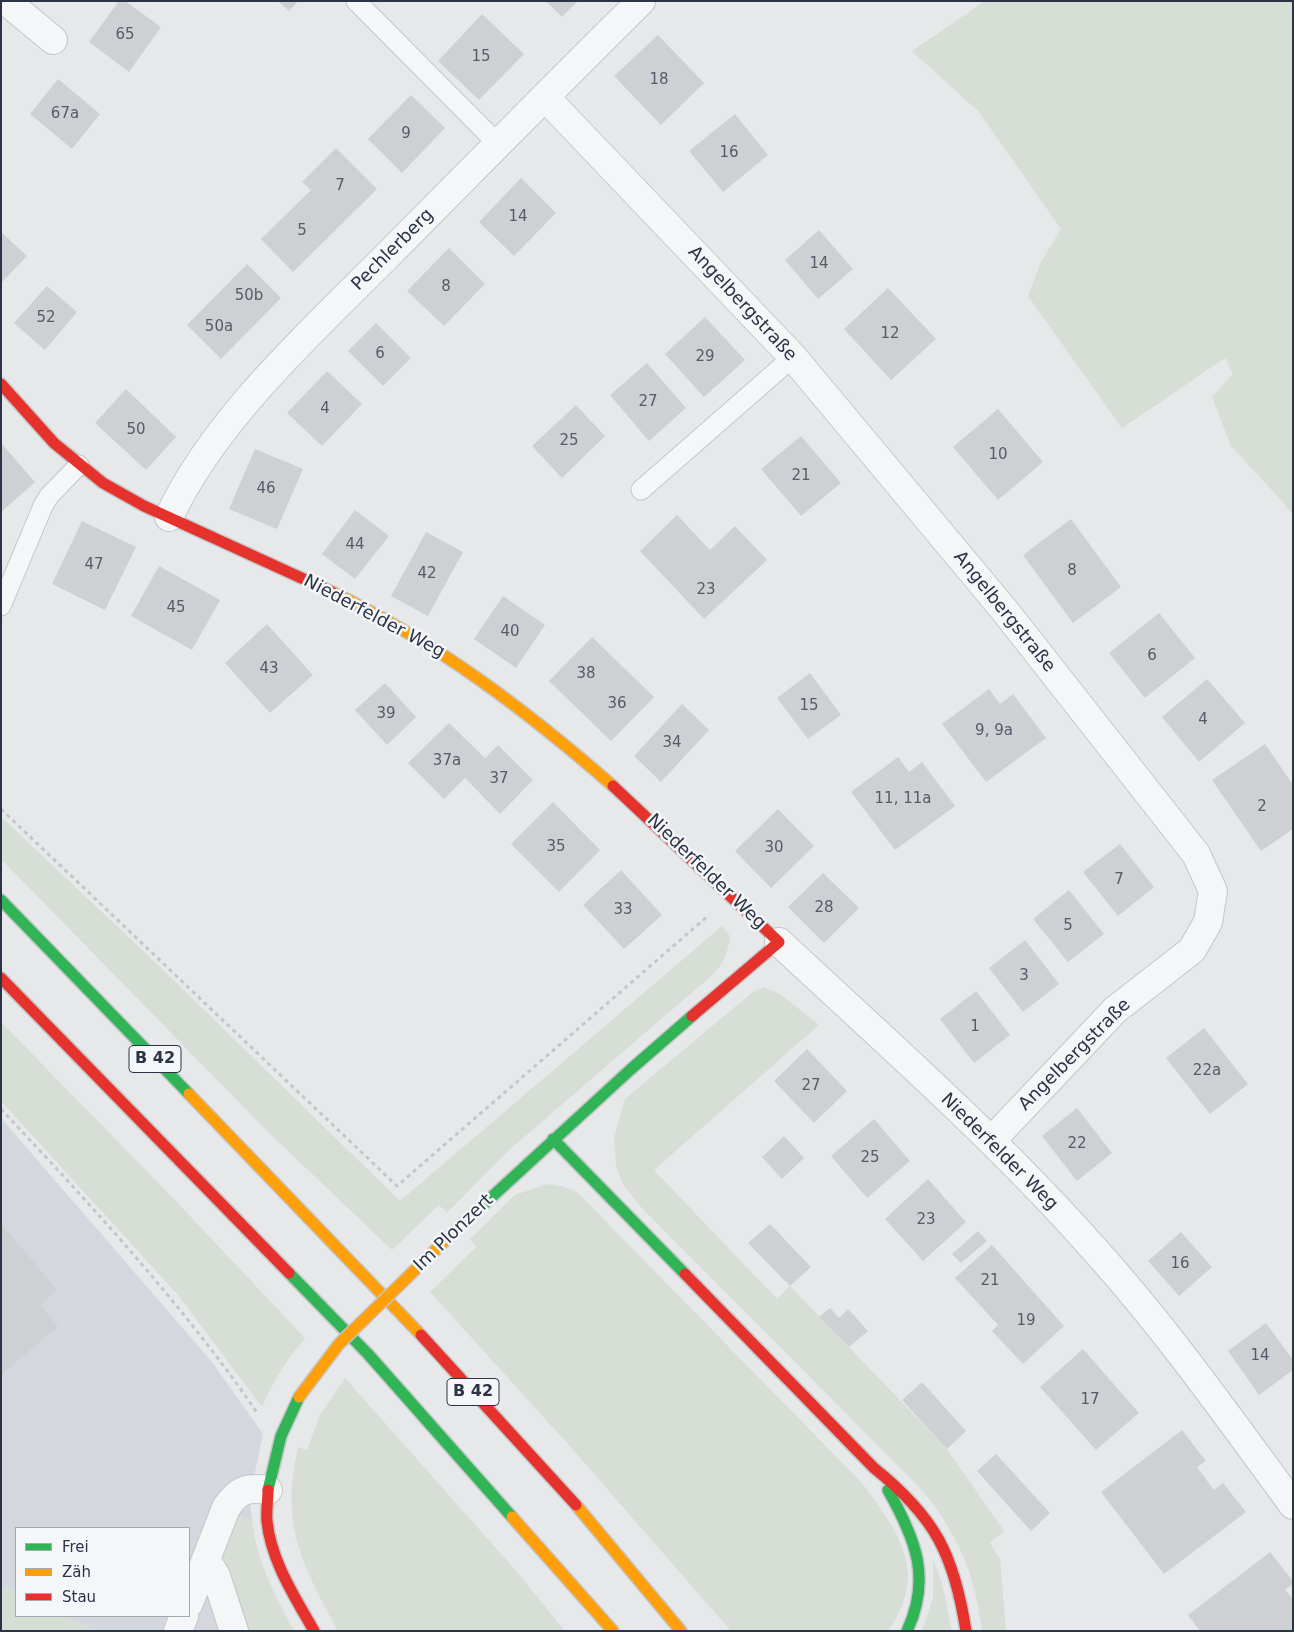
<!DOCTYPE html>
<meta charset="utf-8">
<style>
body{margin:0}
#map{position:relative;width:1294px;height:1632px;overflow:hidden;background:#e6e8ea;font-family:"DejaVu Sans",sans-serif}
canvas{display:block}
.frame{position:absolute;inset:0;border:2px solid #2b3445;pointer-events:none}
.legend{position:absolute;left:15px;top:1527px;width:175px;height:90px;box-sizing:border-box;background:#f4f6f9;border:1px solid #a4a8b1;margin:0;padding:6px 9px;list-style:none;font-size:15px;color:#2b3445}
.legend li{display:flex;align-items:center;gap:10px;height:25px}
.legend b{width:25px;border:1px solid #a4a8b1}
</style>
<div id="map">
<canvas width="1294" height="1632"></canvas>
<div class="frame"></div>
<ul class="legend">
<li><b style="height:6px;background:#30b455"></b>Frei</li>
<li><b style="height:6px;background:#ff9f0a"></b>Zäh</li>
<li><b style="height:6px;background:#e5322d"></b>Stau</li>
</ul>
</div>
<script>
const c = document.querySelector('canvas').getContext('2d');
c.lineJoin = 'round';
function fillPath(path, color) {
  c.fillStyle = color;
  c.fill(path, 'evenodd');
}
function trace(path, color, width, dash) {
  c.strokeStyle = color;
  c.lineWidth = width;
  c.lineCap = dash ? 'butt' : 'round';
  c.setLineDash(dash || []);
  c.stroke(path);
}
function write(font, color, halo, rows, align = 'center') {
  c.font = font + ' "DejaVu Sans",sans-serif';
  c.lineWidth = 5;
  c.setLineDash([]);
  c.textBaseline = 'middle';
  c.strokeStyle = halo;
  c.fillStyle = color;
  for (const [text, x, y, turn = 0] of rows) {
    c.save();
    c.translate(x, y);
    c.rotate((+turn || 0) * Math.PI / 180);
    c.textAlign = isNaN(turn) ? turn : align;
    if (halo) c.strokeText(text, 0, 0);
    c.fillText(text, 0, 0);
    c.restore();
  }
}
fillPath(new Path2D(`
 M1 1118 212 1362 263 1434 253 1482 250 1503 252 1519 230 1516 243 1631H94L64 1616H189V1528H16V1592L1 1585Z`), '#d4d7dd');
fillPath(new Path2D(`
 M985 1H1293V515L1281 500 1231 446 1212 397 1233 374 1225 358 1122 428 1028 296 1041 262 1061 229 979 112 912 51Z
 M1 817 158 965 400 1201 722 926 730 936C728 955 723 965 709 978L509 1150 447 1213 439 1205 392 1250 267 1131 1 859Z
 M764 987 780 994 819 1025 654 1170 777 1299 790 1286 947 1449 1004 1531 990 1543 1000 1559 1006 1631H982C975 1574 958 1534 922 1490L641 1207 623 1185 616 1166 614 1138 625 1099 754 991Z
 M1 1022 172 1197 305 1338C287 1359 273 1381 262 1407L178 1295 1 1101Z
 M547 1184 565 1187 578 1193 862 1483C898 1532 930 1572 888 1631H731L567 1443 430 1292 476 1247 470 1239 515 1195Z
 M345 1378 517 1572 565 1631H338C302 1564 280 1525 298 1447L307 1450 320 1415Z
 M230 1516 252 1519C256 1561 275 1594 294 1631H243L218 1550Z
 M933 1560 942 1583 952 1631H922L933 1598Z
 M1 1585 16 1592V1616H64L94 1631H1Z`), '#d6ded6');
fillPath(new Path2D(`
 M119 1H125L161 27 129 72 89 42Z
 M278 1H298L289 11Z
 M546 1H578L562 17Z
 M482 14 524 54 479 100 438 61Z
 M658 35 704 83 661 125 614 76Z
 M58 79 100 114 72 149 30 114Z
 M411 95 445 128 402 173 368 139Z
 M735 114 768 155 723 192 689 151Z
 M336 148 377 189 293 272 261 239 311 190 302 182Z
 M521 178 556 213 514 256 479 222Z
 M819 230 853 269 818 299 785 260Z
 M1 232 27 256 1 283Z
 M449 248 485 284 444 326 407 291Z
 M247 264 281 298 221 359 187 325Z
 M47 286 77 312 45 350 14 323Z
 M888 288 936 339 891 380 844 329Z
 M705 317 745 360 704 397 665 354Z
 M376 323 411 358 383 386 348 351Z
 M647 363 686 408 649 441 610 395Z
 M327 371 362 404 322 446 287 413Z
 M126 389 176 437 146 470 95 423Z
 M576 405 605 436 562 478 532 446Z
 M998 409 1043 462 998 500 953 447Z
 M801 436 841 483 801 516 761 469Z
 M1 443 35 482 1 512Z
 M255 449 303 469 277 529 229 509Z
 M355 510 389 536 355 579 322 554Z
 M677 515 710 550 735 526 767 560 704 619 640 551Z
 M1071 519 1121 587 1073 623 1023 555Z
 M82 521 136 547 105 610 52 584Z
 M426 532 463 552 428 616 391 596Z
 M159 566 220 600 192 650 131 616Z
 M503 596 545 625 516 668 474 639Z
 M1159 613 1195 658 1145 698 1109 653Z
 M267 624 313 675 270 713 225 663Z
 M592 637 654 697 611 741 549 681Z
 M810 673 841 715 808 739 777 698Z
 M1207 679 1245 723 1199 762 1162 717Z
 M385 683 416 717 387 745 355 710Z
 M989 689 1000 704 1013 694 1046 738 986 782 942 724Z
 M682 704 709 730 661 782 634 756Z
 M449 723 485 758 498 745 533 780 500 814 465 778 444 799 408 763Z
 M1265 744 1293 785V829L1261 851 1212 780Z
 M898 757 909 772 922 762 955 806 895 850 851 792Z
 M553 802 600 850 559 892 511 844Z
 M778 809 814 846 771 888 735 851Z
 M1120 844 1154 887 1118 916 1083 872Z
 M621 870 662 915 624 949 583 905Z
 M823 873 859 908 824 943 788 907Z
 M1069 890 1104 934 1068 962 1033 919Z
 M1025 940 1059 984 1023 1012 989 968Z
 M976 991 1010 1035 974 1063 940 1019Z
 M1204 1028 1248 1084 1210 1114 1166 1058Z
 M807 1049 847 1091 814 1123 774 1081Z
 M1077 1108 1112 1153 1077 1181 1042 1136Z
 M874 1119 910 1161 867 1198 831 1156Z
 M784 1136 804 1158 782 1179 762 1157Z
 M928 1179 966 1222 923 1261 885 1219Z
 M1 1224 57 1290 40 1305 58 1326 1 1375Z
 M770 1224 811 1267 790 1286 748 1243Z
 M978 1231 987 1241 961 1263 952 1254Z
 M1181 1232 1212 1267 1179 1296 1148 1261Z
 M992 1245 1064 1326 1023 1364 992 1331 998 1325 955 1278Z
 M830 1308 839 1318 848 1309 868 1331 849 1347 819 1317Z
 M1266 1323 1293 1360V1370L1259 1395 1228 1351Z
 M1083 1349 1139 1413 1096 1450 1040 1387Z
 M922 1382 966 1431 947 1449 902 1400Z
 M1182 1430 1206 1461 1197 1467 1214 1490 1223 1483 1246 1512 1164 1574 1101 1492Z
 M996 1454 1050 1513 1031 1531 977 1471Z
 M1270 1552 1293 1581V1584L1285 1590 1293 1599V1631H1200L1188 1615Z`), '#ced0d3');
const lane = new Path2D(`
 M356 1 498 144
 M641 490 793 357
 M1 606 43 506 49 496 79 465`);
const street = new Path2D(`
 M6 1 53 40
 M545 97 793 357 1005 611 1196 854 1213 891 1208 922 1192 950 1115 1010 991 1141
 M169 517C214 420 310 333 385 258 470 172 555 86 641 1
 M779 942C886 1042 998 1140 1095 1250 1167 1330 1229 1418 1293 1505
 M204 1565 211 1568 216 1576 234 1631
 M189 1603 226 1508C238 1490 246 1487 268 1490
 M178 1631 184 1616`);
const fast = new Path2D(`
 M1 900 189 1094
 M553 1139 685 1274
 M459 1227 630 1070 692 1016
 M289 1273 368 1354 512 1517
 M268 1490 281 1436 299 1397
 M888 1490C915 1538 932 1578 907 1631`);
const slow = new Path2D(`
 M332 592C436 642 526 710 613 786
 M189 1094 421 1335
 M576 1505 681 1631
 M512 1517 613 1631`);
const jam = new Path2D(`
 M1 384 54 443 103 483 144 506 332 592
 M613 786 779 942 692 1016
 M1 978 289 1273
 M685 1274 874 1468C935 1517 954 1554 966 1631
 M421 1335 576 1505
 M268 1490C268 1500 266 1511 267 1521 271 1561 295 1597 314 1631`);
trace(lane, '#c4c6c8', 21);
trace(street, '#c4c6c8', 30);
trace(fast, '#c4c6c8', 14);
trace(slow, '#c4c6c8', 14);
trace(jam, '#c4c6c8', 14);
trace(new Path2D(`
 M1 809 397 1186 709 915
 M1 1109C90 1204 185 1307 258 1414`), '#c5c6ca', 3, [4, 4]);
trace(lane, '#f5f6f7', 19);
trace(street, '#f5f6f7', 28);
trace(fast, '#30b455', 11);
trace(slow, '#ff9f0a', 11);
trace(jam, '#e5322d', 11);
const slowBridge = new Path2D(`
 M299 1397 339 1344 459 1227`);
trace(slowBridge, '#c4c6c8', 14, []);
trace(slowBridge, '#ff9f0a', 11);
write('15px', '#545c69', null, [
 ["65",125,35],
 ["15",481,57],
 ["18",659,80],
 ["67a",65,114],
 ["9",406,134],
 ["16",729,153],
 ["7",340,186],
 ["14",518,217],
 ["5",302,231],
 ["14",819,264],
 ["8",446,287],
 ["50b",249,296],
 ["52",46,318],
 ["50a",219,327],
 ["12",890,334],
 ["6",380,354],
 ["29",705,357],
 ["27",648,402],
 ["4",325,409],
 ["50",136,430],
 ["25",569,441],
 ["10",998,455],
 ["21",801,476],
 ["46",266,489],
 ["44",355,545],
 ["47",94,565],
 ["8",1072,571],
 ["42",427,574],
 ["23",706,590],
 ["45",176,608],
 ["40",510,632],
 ["6",1152,656],
 ["43",269,669],
 ["38",586,674],
 ["36",617,704],
 ["15",809,706],
 ["39",386,714],
 ["4",1203,720],
 ["9, 9a",994,731],
 ["34",672,743],
 ["37a",447,761],
 ["37",499,779],
 ["11, 11a",903,799],
 ["2",1262,807],
 ["35",556,847],
 ["30",774,848],
 ["7",1119,880],
 ["28",824,908],
 ["33",623,910],
 ["5",1068,926],
 ["3",1024,976],
 ["1",975,1027],
 ["22a",1207,1071],
 ["27",811,1086],
 ["22",1077,1144],
 ["25",870,1158],
 ["23",926,1220],
 ["16",1180,1264],
 ["21",990,1281],
 ["19",1026,1321],
 ["14",1260,1356],
 ["17",1090,1400]
]);
for (const [x, y, w] of [
 [155,1059,52],
 [473,1392,52]
]) {
  const box = new Path2D();
  box.roundRect(x - w / 2, y - 13.5, w, 27, 4);
  c.fillStyle = '#f4f6f9';
  c.fill(box);
  trace(box, '#2b3445', 1);
}
write('bold 16px', '#2b3445', null, [
 ["B 42",155,1059],
 ["B 42",473,1392]
]);
write('18px', '#2b3445', '#f4f6f9', [
 ["Pechlerberg",393,250,-45],
 ["Angelbergstraße",742,304,47],
 ["Angelbergstraße",1004,612,51],
 ["Niederfelder Weg",374,617,28],
 ["Niederfelder Weg",706,872,44],
 ["Angelbergstraße",1075,1055,-45],
 ["Niederfelder Weg",999,1152,45],
 ["Im Plonzert",454,1233,-44]
]);
</script>
